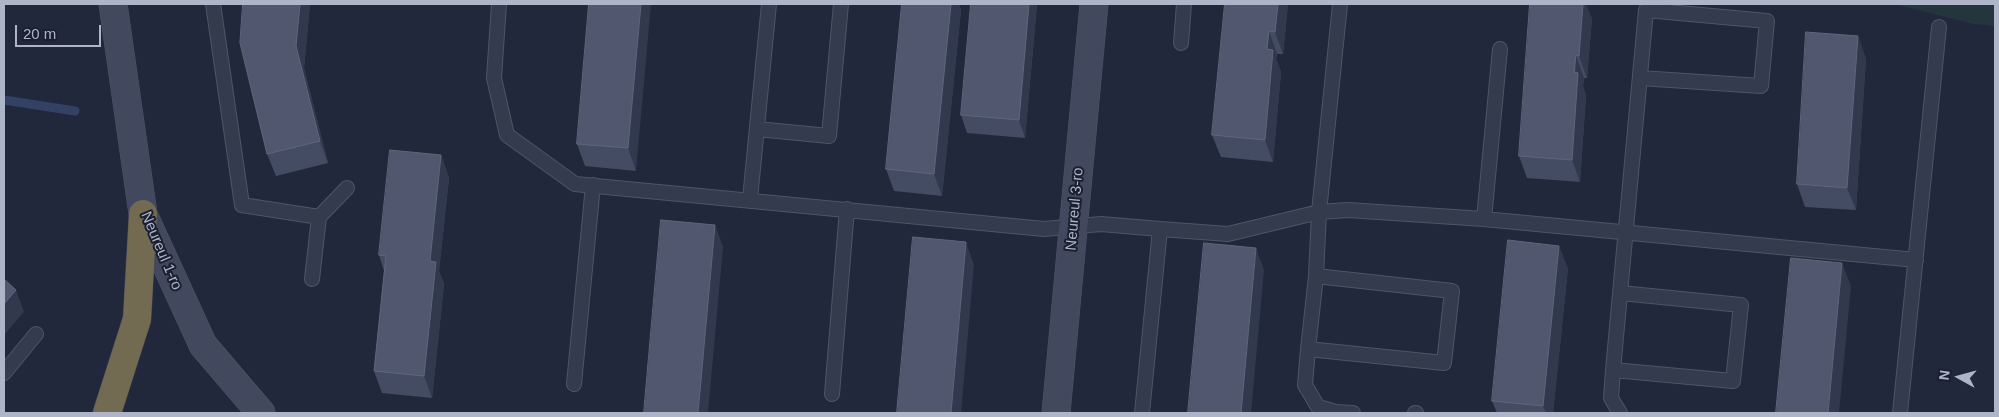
<!DOCTYPE html>
<style>
body{margin:0}
#map{position:relative;width:1999px;height:417px;overflow:hidden;background:#21283c;font-family:Helvetica,sans-serif}
canvas{display:block}
.frame{position:absolute;inset:0;border:5px solid #afb5c8;pointer-events:none}
.north{position:absolute;left:1934px;top:352px;width:50px;height:50px;-webkit-text-stroke:4px #1a2030;paint-order:stroke;rotate:277deg;font-size:14px;font-weight:700;line-height:20px;text-align:center;color:#afb5c8}
.north::after{content:'';display:block;margin:auto;width:18px;height:22px;background:#afb5c8;clip-path:polygon(50% 0,100% 100%,50% 72%,0 100%)}
.scale{position:absolute;left:15px;top:25px;width:86px;height:22px;box-sizing:border-box;border:2px solid #afb5c8;border-top:0;padding-left:6px;font-size:15px;line-height:18px;white-space:nowrap;color:#afb5c8;-webkit-text-stroke:4px #1a2030;paint-order:stroke}
</style>
<div id="map">
<canvas width="1999" height="417"></canvas>
<div class="frame"></div>
<div class="north">N</div>
<div class="scale">20 m</div>
</div>
<script>
const c = document.querySelector('canvas').getContext('2d');
c.lineJoin = 'round';
function fillPath(path, color) {
  c.fillStyle = color;
  c.fill(path, 'evenodd');
}
function trace(path, color, width, dash) {
  c.strokeStyle = color;
  c.lineWidth = width;
  c.lineCap = dash ? 'butt' : 'round';
  c.setLineDash(dash || []);
  c.stroke(path);
}
function write(font, color, halo, rows, align = 'center') {
  c.font = font + ' Helvetica,sans-serif';
  c.lineWidth = 4;
  c.setLineDash([]);
  c.textBaseline = 'middle';
  c.strokeStyle = halo;
  c.fillStyle = color;
  for (const [text, x, y, turn = 0] of rows) {
    c.save();
    c.translate(x, y);
    c.rotate((+turn || 0) * Math.PI / 180);
    c.textAlign = isNaN(turn) ? turn : align;
    if (halo) c.strokeText(text, 0, 0);
    c.fillText(text, 0, 0);
    c.restore();
  }
}
fillPath(new Path2D(`
 M1894 4H1995V26L1974 24Z`), '#23363d');
trace(new Path2D(`
 M4 100 75 111`), '#334164', 9);
const lane = new Path2D(`
 M213 4 242 205 319 217
 M499 4 494 78 507 135 575 184 1044 229 1101 224 1160 229 1142 413
 M1181 43 1184 4
 M757 129 829 136 841 4
 M750 199 769 4
 M1484 219 1500 49
 M1160 229 1228 234 1319 212 1348 210 1484 219 1916 260
 M1316 276 1452 291 1444 363 1308 349 1316 276 1319 212 1340 4
 M312 279 319 217 347 188
 M1621 293 1741 305 1733 381 1613 370 1646 10 1767 21 1761 86 1640 78
 M1308 349 1305 385 1318 407 1336 412 1353 413
 M1613 370 1611 398 1620 413
 M4 373 36 334
 M574 384 593 185
 M832 394 847 209
 M1415 413H1416
 M1900 413 1939 27`);
const secondary = new Path2D(`
 M113 4 143 214 203 345 261 413
 M1056 413 1094 4`);
const highway = new Path2D(`
 M107 413 137 319 143 214`);
trace(lane, '#4f5566', 16);
trace(secondary, '#4f5566', 29);
trace(highway, '#3c4253', 29);
trace(lane, '#343b4c', 14);
trace(secondary, '#42495f', 28);
trace(highway, '#726a51', 28);
fillPath(new Path2D(`
 M243 4H310L304 68 328 163 276 176 267 154Z
 M589 4 636 171 585 166 577 144Z
 M902 4H959L961 10 942 196 894 191 886 169Z
 M971 4H1037L1025 138 967 133 961 115Z
 M1225 4H1288L1283 54H1277L1276 59 1281 72 1273 162 1221 157 1212 135Z
 M1592 18 1587 78H1584L1583 86 1586 95 1580 182 1527 178 1519 156Z
 M1866 58 1856 210 1805 207 1797 184Z
 M441 155 449 178 439 271 444 284 432 398 382 393 374 371 384 271 379 255Z
 M1568 268 1553 413H1497L1492 401Z`), '#444c64');
fillPath(new Path2D(`
 M300 4H310L304 68 328 163 320 141 296 46Z
 M641 4H651L636 171 628 148Z
 M951 4H959L961 10 942 196 934 174Z
 M1029 4H1037L1025 138 1019 120Z
 M1278 4H1288L1283 54 1275 32Z
 M1583 4H1586L1592 18 1587 78 1579 56Z
 M1269 31 1277 54 1276 59 1281 72 1273 162 1265 140 1267 49Z
 M1858 36 1866 58 1856 210 1847 188Z
 M1576 55 1584 78 1583 86 1586 95 1580 182 1572 160Z
 M441 155 449 178 439 271 444 284 432 398 424 376 430 261Z
 M715 225 723 247 708 413H698Z
 M966 242 974 265 961 413H951Z
 M1559 246 1568 268 1553 413H1546L1543 406Z
 M1256 248 1264 270 1251 413H1241Z
 M1842 263 1851 286 1839 413H1828Z
 M16 290 24 312 4 335V304Z`), '#31394f');
const building = new Path2D(`
 M243 4H300L296 46 320 141 267 154 240 43Z
 M589 4H641L628 148 577 144Z
 M902 4H951L934 174 886 169Z
 M971 4H1029L1019 120 961 115Z
 M1225 4H1278L1275 32 1269 31 1267 49 1273 50 1265 140 1212 135Z
 M1530 4H1583L1579 56 1576 55 1574 72 1578 73 1572 160 1519 156Z
 M1806 32 1858 36 1847 188 1797 184Z
 M390 150 441 155 430 261 436 262 424 376 374 371 386 256 379 255Z
 M661 220 715 225 698 413H644Z
 M913 237 966 242 951 413H897Z
 M1508 240 1559 246 1543 406 1492 401Z
 M1204 243 1256 248 1241 413H1188Z
 M1791 258 1842 263 1828 413H1776Z
 M4 279 16 290 4 304Z`);
fillPath(building, '#50576e');
trace(building, '#5e667c', 1);
write('15px', '#afb5c8', '#1a2030', [
 ["Neureul 3-ro",1075,209,-85],
 ["Neureul 1-ro",161,251,67]
]);
</script>
